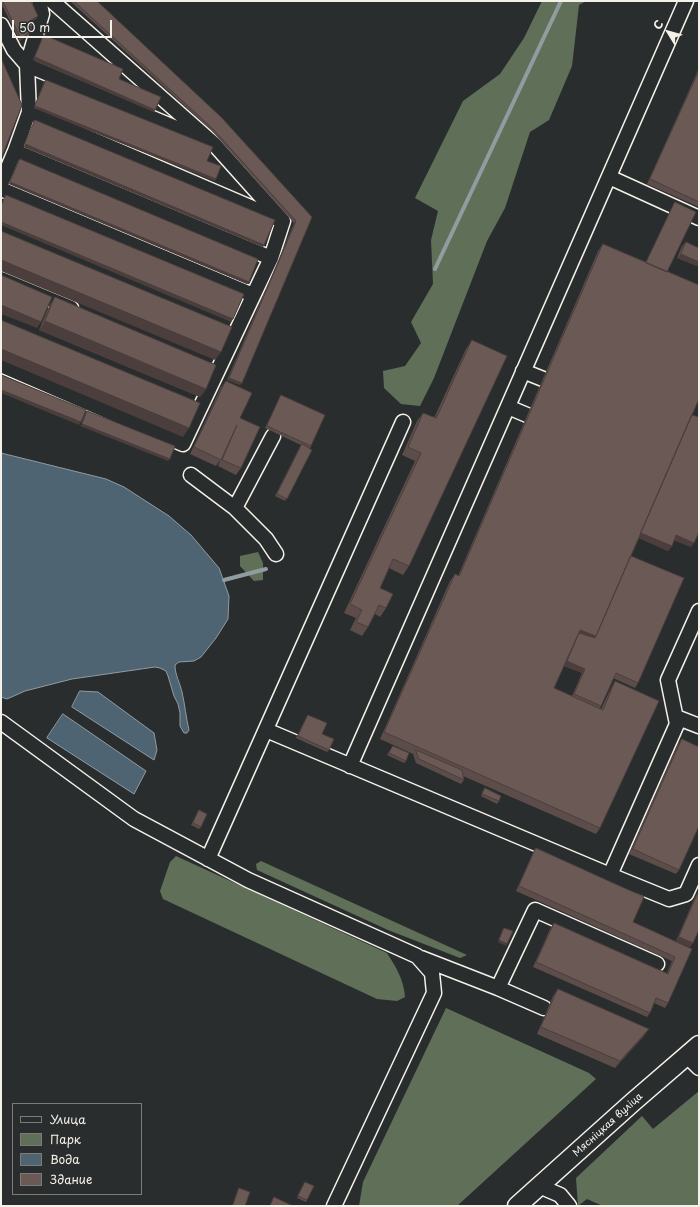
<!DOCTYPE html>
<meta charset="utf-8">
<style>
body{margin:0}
#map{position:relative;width:700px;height:1207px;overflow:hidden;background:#2a2d2e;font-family:"Playpen Sans",sans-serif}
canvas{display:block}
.frame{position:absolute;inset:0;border:2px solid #f4f1e8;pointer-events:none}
.legend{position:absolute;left:12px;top:1103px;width:130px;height:92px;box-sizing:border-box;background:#2a2d2e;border:1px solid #7b7b78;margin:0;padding:5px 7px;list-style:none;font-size:12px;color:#f4f1e8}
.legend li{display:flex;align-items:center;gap:8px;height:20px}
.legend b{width:20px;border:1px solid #7b7b78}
.north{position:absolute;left:648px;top:12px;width:40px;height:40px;-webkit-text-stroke:3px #2a2d2e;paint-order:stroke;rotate:307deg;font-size:11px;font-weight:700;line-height:16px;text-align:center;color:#f4f1e8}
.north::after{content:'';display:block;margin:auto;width:14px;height:18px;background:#f4f1e8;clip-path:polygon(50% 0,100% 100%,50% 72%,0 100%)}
.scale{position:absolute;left:12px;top:20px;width:100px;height:18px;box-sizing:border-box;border:2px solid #f4f1e8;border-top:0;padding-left:5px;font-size:12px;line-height:14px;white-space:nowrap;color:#f4f1e8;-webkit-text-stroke:3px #2a2d2e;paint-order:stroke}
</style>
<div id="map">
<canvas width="700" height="1207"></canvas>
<div class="frame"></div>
<ul class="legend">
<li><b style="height:5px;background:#2a2d2e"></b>Улица</li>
<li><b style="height:11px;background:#607058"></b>Парк</li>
<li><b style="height:11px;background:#4f6472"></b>Вода</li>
<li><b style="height:11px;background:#6b5956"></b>Здание</li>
</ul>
<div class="north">С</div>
<div class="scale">50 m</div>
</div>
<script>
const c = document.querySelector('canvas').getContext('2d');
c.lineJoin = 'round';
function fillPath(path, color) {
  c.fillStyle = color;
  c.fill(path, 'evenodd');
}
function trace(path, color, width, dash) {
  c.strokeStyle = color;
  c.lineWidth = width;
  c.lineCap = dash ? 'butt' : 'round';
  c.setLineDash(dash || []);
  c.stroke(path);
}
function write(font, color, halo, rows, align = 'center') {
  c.font = font + ' "Playpen Sans",sans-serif';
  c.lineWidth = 3;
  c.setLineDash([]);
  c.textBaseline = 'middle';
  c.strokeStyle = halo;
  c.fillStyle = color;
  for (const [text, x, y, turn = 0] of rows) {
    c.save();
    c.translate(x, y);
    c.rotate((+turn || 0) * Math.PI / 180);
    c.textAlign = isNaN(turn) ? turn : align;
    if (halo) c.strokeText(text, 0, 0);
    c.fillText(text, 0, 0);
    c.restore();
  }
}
fillPath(new Path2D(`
 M542 1H586L579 5 572 66 549 120 530 132 505 208 487 241 434 378 420 406 401 404 384 388 383 371 405 366 421 343 411 322 433 284 431 240 438 211 415 198 463 101 500 74 524 38Z
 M258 552 263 563V580L254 581 240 566V556Z
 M176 856 387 953C396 967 404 980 405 997L397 1001 377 999 163 899 160 891 170 862Z
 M261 861 467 955 460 958 388 930 257 870 256 864Z
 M446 1008 589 1073 596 1079 457 1206H359L363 1182Z
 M699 1091V1206H603L587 1199 578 1206 576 1178 642 1116 653 1129Z`), '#607058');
const water = new Path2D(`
 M1 453 106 479 124 487 169 516 191 535 219 568 229 596 228 619 216 638 201 657 194 661 179 662 175 665C175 675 180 683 182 692 185 705 186 718 189 730L187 733H184L180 726V713L178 704 174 696 168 676 166 671 160 668 155 667 72 679 25 691 7 699 1 697Z
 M80 691 98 692 154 733 157 750 154 760 72 707Z
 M63 714 146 771 134 794 47 738Z`);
fillPath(water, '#4f6472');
trace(water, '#919ca1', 1);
trace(new Path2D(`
 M435 269 561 1
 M224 580 266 569`), '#919ca1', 4);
const minor = new Path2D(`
 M1 25 14 50 27 65 202 139
 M29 112 278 219
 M15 151 271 258
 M609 177 699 218
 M1 184 15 151 29 112 27 65 42 14 39 1
 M1 189 253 295
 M1 279 71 308
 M1 365 183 444 271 258 283 221 214 144 52 1
 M523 371 543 379
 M508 407 527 415
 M273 436 235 508 266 539 276 554
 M191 475 235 508
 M676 717 699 726
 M1 722 134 819 248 880 417 956 432 973 434 993 334 1206
 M266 730 610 875 677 724 668 680 699 611
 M350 766 686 1
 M208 859 403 422
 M610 875 669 899 686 894 699 865
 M421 958 498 988 544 1008
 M498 988 535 910 657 964
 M687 1056 699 1068
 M539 1186 560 1195 569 1206`);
const major = new Path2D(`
 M517 1206 633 1102 699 1045`);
trace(minor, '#f4f1e8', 17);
trace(major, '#f4f1e8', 21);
trace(minor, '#2a2d2e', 14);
trace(major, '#2a2d2e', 18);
fillPath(new Path2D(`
 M1 1H31L38 16 36 19 29 23 33 31 31 33 20 41 1 3Z
 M70 1H97L312 217 242 383 240 385 227 380 294 223 211 130Z
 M44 35 119 79 154 112 33 60 43 37Z
 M699 68V207L647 184Z
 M46 80 207 161 215 181 34 108 44 82Z
 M35 120 264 245 263 247 24 147 34 122Z
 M20 159 249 282 247 284 9 184 18 161Z
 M675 202 667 272 692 415 691 547 674 540 672 546 668 551 639 538 631 556 638 683 635 688 613 678 601 706 600 708 601 709 611 688 615 681 600 828 596 834 463 776 464 780 461 784 416 763 413 754 380 739 450 581 455 574 458 576 598 251 603 244 646 262ZM564 666 582 673 572 696 554 688Z
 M686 242 699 248V263L697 266 677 258 682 246Z
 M55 297 206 389 200 397 39 330 49 306Z
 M472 340 409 566 403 575 389 568 380 588 386 608 380 617 375 614 368 627 362 636 350 630 356 618 344 613 415 461 402 455 417 421 423 413 434 418 466 349Z
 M226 381 240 418 241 468 236 475 218 466 220 460 216 466 190 454 221 387Z
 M281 395 311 446 285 501 275 496 301 445 265 428Z
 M308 715 322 734 329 750 327 752 296 738Z
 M682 739 679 870 676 874 629 854 678 744Z
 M393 746 406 761 404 763 387 755Z
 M485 788 499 801 497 804 481 796Z
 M199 810 201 827 199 829 191 825Z
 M536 848 633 922 692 949 668 1003 665 1008 654 1003 650 1013 647 1017 533 967 551 927 554 923 667 973 672 961 516 891 533 853Z
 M698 893 693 943 690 947 676 941 695 897Z
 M558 989 644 1036 615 1068 537 1034 553 996Z
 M305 1182 307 1200 306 1202 297 1198Z
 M239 1188 245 1206H232L238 1190Z`), '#5c4d4a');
fillPath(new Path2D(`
 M38 16 36 19 27 24 28 22Z
 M33 31 31 33 20 41 21 38Z
 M35 57 155 110 154 112 33 60Z
 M35 106 216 179 215 181 34 108Z
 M25 144 264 245 263 247 24 147Z
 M10 182 249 282 247 284 9 184Z
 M1 222 233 319 231 322 1 225Z
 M681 254 699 262V263L697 266 677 258Z
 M1 260 221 352 215 360 1 271Z
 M1 305 41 322 37 328 1 314Z
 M45 321 206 389 200 397 39 330Z
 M1 349 189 428 183 437 1 360Z
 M229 378 242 383 240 385 227 380Z
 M1 390 81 422 79 425 1 393Z
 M82 424 170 459 168 461 80 426Z
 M641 533 672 546 668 551 638 537Z
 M676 535 694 543 691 547 673 540Z
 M580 630 596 636 592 643 577 637Z
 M566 661 585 669 582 673 563 665Z
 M679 937 693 943 690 947 676 941Z
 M499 940 507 944 506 946 498 942Z
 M649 1029 644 1036 615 1068 620 1061Z`), '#4b3e3c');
const building = new Path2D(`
 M3 1H31L38 16 28 22 33 31 21 38Z
 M74 1H97L222 118 312 217 242 383 229 378 296 221 212 128Z
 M44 35 123 69 119 79 161 97 155 110 35 57Z
 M1 58 22 105 1 159Z
 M699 71V202L650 179Z
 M46 80 213 147 207 161 221 166 216 179 35 106Z
 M35 120 275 220 264 245 25 144Z
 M20 159 258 259 249 282 10 182Z
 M6 195 244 294 233 319 1 222V206Z
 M675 202 696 212 667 272 646 263Z
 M1 231 232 327 221 352 1 260Z
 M686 242 699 248V262L681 254Z
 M603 244 699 285V399L596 636 580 630 554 688 603 710 615 681 659 701 600 828 384 732 455 574 459 576 461 572Z
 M1 275 52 297 41 322 1 305Z
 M55 297 216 365 206 389 45 321Z
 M1 320 200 403 189 428 1 349Z
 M472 340 507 356 409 566 393 559 380 588 393 594 386 608 379 605 368 627 356 622 362 610 350 604 421 453 408 447 423 413 436 418Z
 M1 375 86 410 81 422 1 390Z
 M226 381 252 393 240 418 260 427 241 468 222 460 237 425 221 460 194 447Z
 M281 395 325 415 311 446 267 426Z
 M87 411 175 446 170 459 82 424Z
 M692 415 699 417V532L694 543 676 535 672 546 641 533Z
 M302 444 312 450 287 499 277 494Z
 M631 556 684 578 638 683 616 673 601 706 574 694 585 669 567 661 579 633 595 638 596 636Z
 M308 715 327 723 322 734 334 739 329 750 298 736Z
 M682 739 699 747V826L679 870 633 849Z
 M393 746 409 753 406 761 389 753Z
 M416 750 462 770 464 780 419 759Z
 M485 788 501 796 499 801 482 794Z
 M199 810 207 814 201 827 193 823Z
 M536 848 644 897 633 922 692 949 668 1003 656 998 650 1013 536 962 554 923 668 974 675 957 519 886Z
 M698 893H699V930L693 943 679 937Z
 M504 928 513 931 507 944 499 940Z
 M558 989 649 1029 620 1061 541 1027Z
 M305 1182 314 1186 307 1200 298 1196Z
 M239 1188 250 1192 245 1206H233Z
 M274 1197 293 1206H270Z`);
fillPath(building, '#6b5956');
trace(building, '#4b3e3c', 1);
write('10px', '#f4f1e8', '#2a2d2e', [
 ["Мясніцкая вуліца",608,1125,-42]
]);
</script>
